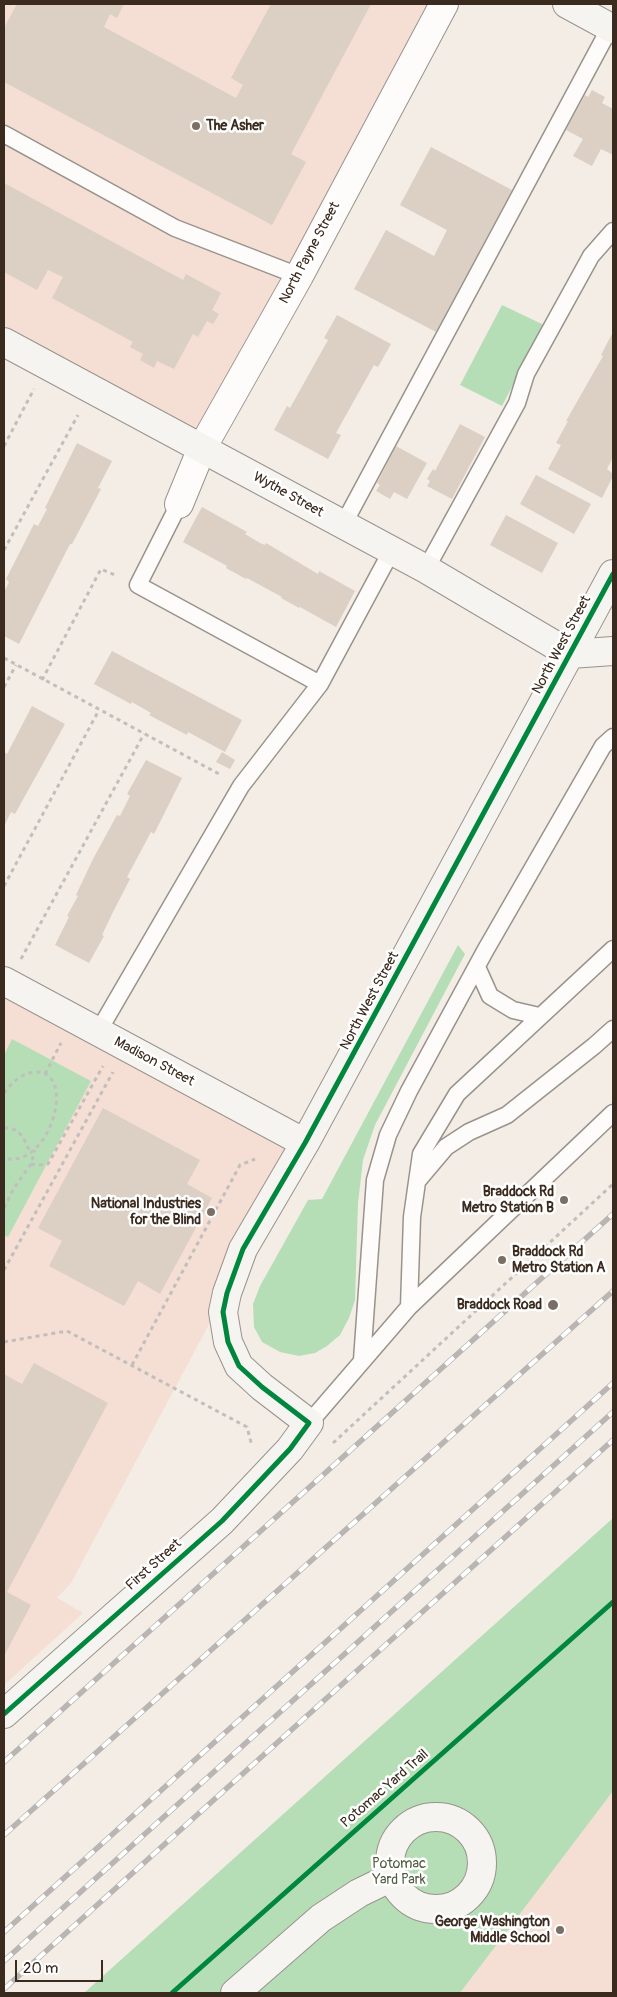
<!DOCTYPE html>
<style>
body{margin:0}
#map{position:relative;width:617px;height:1997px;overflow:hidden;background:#f3ede5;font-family:Pangolin,sans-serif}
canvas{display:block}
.frame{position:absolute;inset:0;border:5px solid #3b2a1e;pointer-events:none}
.scale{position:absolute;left:15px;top:1960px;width:88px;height:22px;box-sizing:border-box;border:2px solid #3b2a1e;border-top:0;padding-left:6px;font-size:15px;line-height:18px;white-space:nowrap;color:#3b2a1e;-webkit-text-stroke:4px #fff;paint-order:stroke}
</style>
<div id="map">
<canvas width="617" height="1997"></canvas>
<div class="frame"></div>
<div class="scale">20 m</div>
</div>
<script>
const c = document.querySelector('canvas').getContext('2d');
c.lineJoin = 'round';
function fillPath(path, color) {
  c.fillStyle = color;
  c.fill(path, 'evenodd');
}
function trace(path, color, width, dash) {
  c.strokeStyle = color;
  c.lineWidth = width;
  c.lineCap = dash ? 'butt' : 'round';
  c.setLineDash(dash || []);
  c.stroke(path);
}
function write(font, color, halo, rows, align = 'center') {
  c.font = font + ' Pangolin,sans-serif';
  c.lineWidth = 5;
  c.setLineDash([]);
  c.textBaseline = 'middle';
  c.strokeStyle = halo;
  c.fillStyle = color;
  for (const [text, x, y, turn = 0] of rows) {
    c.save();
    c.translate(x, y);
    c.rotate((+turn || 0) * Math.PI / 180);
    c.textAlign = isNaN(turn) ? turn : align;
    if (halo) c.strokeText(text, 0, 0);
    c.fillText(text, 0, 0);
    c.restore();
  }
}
fillPath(new Path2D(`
 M4 4H446L202 452 4 345Z
 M4 985 304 1146 71 1583 57 1598 83 1613 4 1685Z
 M613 1791V1993H460L555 1866Z`), '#f5ded4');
fillPath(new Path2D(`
 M502 305 544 325 502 406 460 385Z
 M458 945 465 954 375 1125 363 1160 358 1203 355 1300 349 1318 340 1335 327 1346 315 1353 299 1356 280 1352 262 1342 254 1327 253 1304 260 1286 308 1200 322 1199Z
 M12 1039 91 1081 8 1237 4 1235V1055Z
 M613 1518V1791L460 1993H84Z`), '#b6deb6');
fillPath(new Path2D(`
 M17 4H124L117 18 110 14 104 27 236 98 243 85 231 78 271 4H371L291 154 306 162 272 225 4 82V28Z
 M592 90 605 97 602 103 613 109V155L601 149 592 166 573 156 583 139 566 130 585 95 588 97Z
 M431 147 512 190 436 332 354 289 386 230 434 256 447 230 400 205Z
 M4 183 183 280 186 274 221 293 212 310 219 314 213 324 207 321 198 337 193 334 174 369 157 361 154 368 140 360 143 354 130 347 133 342 52 298 63 277 48 270 37 290 4 272Z
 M337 315 391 344 378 367 374 365 336 433 341 435 328 459 274 430 287 406 290 408 328 340 324 338Z
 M613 332V457L607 469 613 474V476L602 498 548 469 561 445 556 443 568 421H566L603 356 601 355Z
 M460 424 485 437 452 499 427 486 430 481 427 479 433 469 435 471Z
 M77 443 112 461 98 488 101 489 81 527 72 544H70L19 644 4 636V592L9 582 6 579 34 524 38 526 47 509 45 508Z
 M396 446 427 463 407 499 394 492 390 499 376 491 380 485 377 483Z
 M536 475 591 504 574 534 520 504Z
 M202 507 247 532 245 534 260 543 265 545 266 543 318 574 319 571 355 591 336 627 300 607 299 608 281 598 282 597 247 578 246 579 226 568 227 566 183 542Z
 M506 515 558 543 542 573 490 545Z
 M112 651 242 720 225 752 188 732 187 735 149 715 151 713 132 702 131 704 94 684Z
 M32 706 65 724 15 814 11 812 4 826V752L7 754Z
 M222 752 235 760 230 769 216 762Z
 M146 760 182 778 154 834 151 832 127 877 130 879 112 914 102 935 104 936 89 963 55 945 69 917 67 916 78 896 76 895 93 859 117 815 120 816 130 796 127 794Z
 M103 1108 200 1160 187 1184 212 1198 160 1294 138 1281 124 1306 49 1266 62 1241 38 1228Z
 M34 1363 108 1403 7 1592 31 1605 4 1656V1374L22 1384Z`), '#dbd0c3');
const lane = new Path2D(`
 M4 134 175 228 299 276
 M179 504 138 585 320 684
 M343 525 613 22
 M426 569 517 403 526 374 591 256 613 231
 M477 967 490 996 513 1010 539 1016
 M98 1032 241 786 320 684 392 550
 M419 1179 446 1147 469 1132 507 1115 594 1046 613 1029
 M409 1307 412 1217 421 1154 457 1094 613 949
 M362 1360 375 1180 388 1135 409 1091 485 951 603 746 613 737
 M309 1423 409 1307 613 1113`);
const street = new Path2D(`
 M179 504 202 448 299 276 444 4`);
const secondary = new Path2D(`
 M567 4 613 29
 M4 342 426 569 570 654
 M570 654 613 651
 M4 981 305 1143
 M4 1714 222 1521 290 1449 309 1423 262 1387 239 1366 228 1342 223 1312 227 1293 243 1249 305 1143 613 574
 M390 1863a46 46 0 1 1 92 0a46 46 0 1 1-92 0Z
 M235 1993 321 1918 359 1893 392 1877`);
trace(lane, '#99938c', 19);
trace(street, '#99938c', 30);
trace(secondary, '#99938c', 30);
trace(new Path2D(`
 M4 446 34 389
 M4 550 78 415
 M4 658 221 775
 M42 680 101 569 117 576
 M4 687 16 665
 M4 886 99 710
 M21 959 144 734
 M45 1074 61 1043
 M4 1093C11 1083 22 1073 34 1072 79 1068 50 1171 4 1158
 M4 1128C20 1127 24 1139 30 1152
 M31 1164 39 1165 48 1164 103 1066
 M4 1208 14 1188 31 1164 35 1150
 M4 1270 113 1072
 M4 1342 67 1331 247 1427 252 1446
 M132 1365 240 1165 255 1159
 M333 1443 613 1184`), '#c1bebc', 3, [4, 4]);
trace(lane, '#fdfcfb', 16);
trace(street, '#fdfcfb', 28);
trace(secondary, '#f6f4f0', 28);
const rail = new Path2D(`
 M4 1762 613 1214
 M4 1835 613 1291
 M4 1932 613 1383
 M4 1961 613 1412
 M4 1989 613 1440`);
trace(rail, '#b8b5b2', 5.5);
trace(rail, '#fff', 4, [11]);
trace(new Path2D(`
 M4 1714 222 1521 290 1449 309 1423 262 1387 239 1366 228 1342 223 1312 227 1293 243 1249 305 1143 613 574
 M172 1993 613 1602`), '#00873e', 5);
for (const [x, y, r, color] of [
 [196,126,5,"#7b6e64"],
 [564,1200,5,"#7b6e64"],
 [211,1212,5,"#7b6e64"],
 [502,1260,5,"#7b6e64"],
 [553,1305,6,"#7b6e64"],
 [560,1930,5,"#7b6e64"]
]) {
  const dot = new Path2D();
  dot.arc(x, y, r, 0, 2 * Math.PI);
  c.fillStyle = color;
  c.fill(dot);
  trace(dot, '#fff', 2);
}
write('bold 14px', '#3b2a1e', '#fff', [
 ["The Asher",206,126,"left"],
 ["Braddock Rd",554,1192],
 ["Metro Station B",554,1208],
 ["National Industries",201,1204],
 ["for the Blind",201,1220],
 ["Braddock Rd",512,1252,"left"],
 ["Metro Station A",512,1268,"left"],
 ["Braddock Road",542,1305],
 ["George Washington",550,1922],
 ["Middle School",550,1938]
], 'right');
write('14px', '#3b2a1e', '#fff', [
 ["North Payne Street",310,253,-62],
 ["Wythe Street",288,495,29],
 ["North West Street",562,645,-62],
 ["North West Street",370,1001,-62],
 ["Madison Street",154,1062,28],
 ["First Street",154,1565,-42],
 ["Potomac Yard Trail",385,1789,-41]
]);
write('14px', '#515c40', '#fff', [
 ["Potomac",399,1864],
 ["Yard Park",399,1880]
]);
</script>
